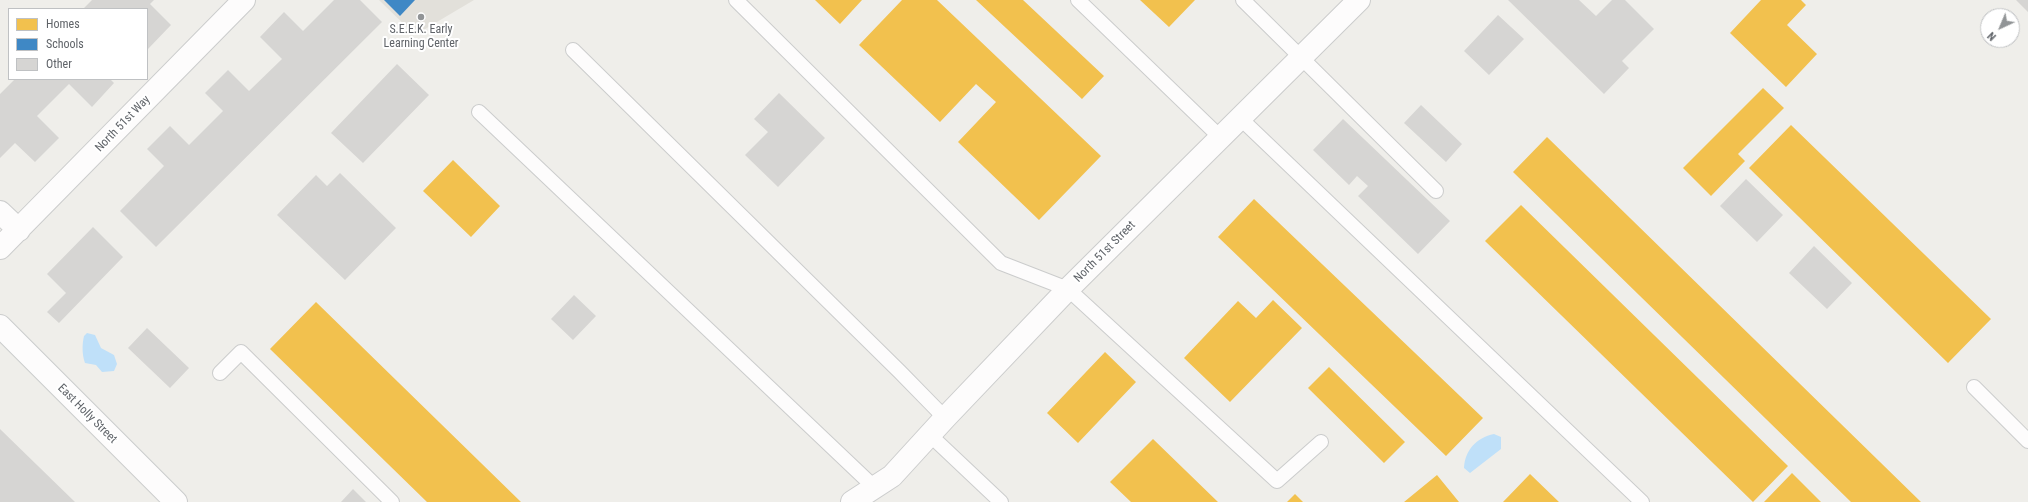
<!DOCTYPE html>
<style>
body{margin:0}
#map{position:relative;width:2028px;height:502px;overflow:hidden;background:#efeeea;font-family:"Roboto Condensed",sans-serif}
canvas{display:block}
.legend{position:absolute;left:8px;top:8px;width:140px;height:72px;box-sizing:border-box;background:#fff;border:1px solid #bfc1c3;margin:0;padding:5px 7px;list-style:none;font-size:12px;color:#5f6368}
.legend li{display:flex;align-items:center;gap:8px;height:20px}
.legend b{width:20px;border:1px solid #bfc1c3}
.north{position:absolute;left:1980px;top:8px;width:40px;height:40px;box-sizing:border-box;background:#fff;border:1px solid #bfc1c3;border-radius:50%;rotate:224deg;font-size:11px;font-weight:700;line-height:16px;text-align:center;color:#5f6368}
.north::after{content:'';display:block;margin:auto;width:14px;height:18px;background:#919496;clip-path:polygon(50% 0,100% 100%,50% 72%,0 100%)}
</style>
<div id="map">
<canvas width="2028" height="502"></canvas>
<ul class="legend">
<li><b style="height:11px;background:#f2c14e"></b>Homes</li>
<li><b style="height:11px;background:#3f88c5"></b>Schools</li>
<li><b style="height:11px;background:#d6d5d3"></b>Other</li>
</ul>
<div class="north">N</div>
</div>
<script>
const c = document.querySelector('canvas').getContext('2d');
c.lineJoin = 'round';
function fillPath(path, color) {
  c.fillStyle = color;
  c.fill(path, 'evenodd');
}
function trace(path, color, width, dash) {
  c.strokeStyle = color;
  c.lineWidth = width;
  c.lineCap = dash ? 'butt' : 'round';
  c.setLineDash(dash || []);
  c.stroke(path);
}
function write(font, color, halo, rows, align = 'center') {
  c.font = font + ' "Roboto Condensed",sans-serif';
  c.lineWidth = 4;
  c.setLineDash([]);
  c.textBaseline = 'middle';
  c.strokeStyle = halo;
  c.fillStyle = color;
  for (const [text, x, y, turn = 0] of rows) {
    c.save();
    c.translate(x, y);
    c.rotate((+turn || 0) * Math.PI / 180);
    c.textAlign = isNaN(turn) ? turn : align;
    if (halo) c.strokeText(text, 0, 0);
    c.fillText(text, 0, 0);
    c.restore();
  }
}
fillPath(new Path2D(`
 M379 0H474L415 35Z`), '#e2e0da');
fillPath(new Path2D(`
 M87 333 95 335 101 348 114 355 117 364 114 371 102 372 96 365 85 363C82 355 82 344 84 336Z
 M1494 434 1501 437V449L1470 473 1464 468C1465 450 1476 438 1494 434Z`), '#bfe0f9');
fillPath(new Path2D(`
 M815 0H862L840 24Z
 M902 0H937L1101 156 1039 220 958 142 996 102 976 84 940 122 859 45Z
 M976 0H1023L1104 76 1082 99Z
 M1140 0H1195L1169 27Z
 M1761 0H1801L1806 5 1787 25 1817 54 1786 87 1730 33Z
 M1763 88 1784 108 1738 154 1745 161 1711 196 1683 168Z
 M1791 125 1991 319 1948 363 1749 168Z
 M1547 137 1921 502H1851L1513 172Z
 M453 160 500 206 471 237 423 191Z
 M1254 199 1483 418 1446 456 1218 237Z
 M1521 205 1788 466 1753 502 1485 241Z
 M1273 300 1302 328 1230 402 1184 358 1238 301 1256 318Z
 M316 302 521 502H427L270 349Z
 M1105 352 1136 382 1078 443 1047 413Z
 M1329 367 1405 442 1384 463 1308 388Z
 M1153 439 1218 502H1131L1110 482Z
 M1792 473 1821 502H1764Z
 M1530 474 1559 502H1503Z
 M1437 475 1459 502H1404Z
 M1295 494 1303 502H1287Z`), '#f2c14e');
fillPath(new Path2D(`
 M384 0H415L400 16Z`), '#3f88c5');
fillPath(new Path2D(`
 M92 0H154L150 4 171 25 148 49 147 9H83Z
 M334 0H360L382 22 156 247 120 211 164 166 147 149 170 126 189 145 223 111 205 93 228 70 249 91 282 59 260 37 284 12 303 31Z
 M1508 0H1579L1596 16 1612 0H1625L1654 29 1622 61 1629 68 1604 94Z
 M2016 0H2028V12Z
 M1498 15 1524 39 1489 75 1464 51Z
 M397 64 429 95 363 163 331 133Z
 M15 79H110L114 83 92 107 69 84 37 116 59 138 35 162 15 143 0 158V94Z
 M779 93 825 138 778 187 745 155 768 132 754 119Z
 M1421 105 1462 144 1446 162 1404 123Z
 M1343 119 1450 221 1418 254 1358 196 1368 186 1357 176 1349 185 1313 150Z
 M340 173 396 228 345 280 277 215 316 175 327 186Z
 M1746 179 1783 215 1757 242 1720 206Z
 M93 227 123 257 59 323 47 312 66 293 47 274Z
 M1814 246 1852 283 1827 309 1789 273Z
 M574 295 596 316 573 340 551 319Z
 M147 328 189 368 170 388 128 348Z
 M0 429 75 502H0Z
 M353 489 366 502H341Z`), '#d6d5d3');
const service = new Path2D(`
 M736 0 1001 263 1068 289 1277 481 1321 442
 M1078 0 1220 137
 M1243 0 1436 191
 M573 50 900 372 945 418
 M479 112 874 487
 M1240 118 1642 502
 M220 373 241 352 392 502
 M1974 387 2028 441
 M930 435 1001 502`);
const minor = new Path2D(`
 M0 212 19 230
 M0 248 244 0
 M0 326 176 502
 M852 502 892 476 945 418 1068 289 1359 0`);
trace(service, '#cbcccc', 16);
trace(minor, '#cbcccc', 24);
trace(service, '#fdfcfc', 14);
trace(minor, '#fdfcfc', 22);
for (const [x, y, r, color] of [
 [421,17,4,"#919496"]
]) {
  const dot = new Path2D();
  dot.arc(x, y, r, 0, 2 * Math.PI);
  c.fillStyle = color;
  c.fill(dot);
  trace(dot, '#fff', 1.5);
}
write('12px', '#5f6368', '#fff', [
 ["S.E.E.K. Early",421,30],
 ["Learning Center",421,44]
]);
write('12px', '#5f6368', '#fff', [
 ["North 51st Way",123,124,-46],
 ["North 51st Street",1105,252,-45],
 ["East Holly Street",87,414,45]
]);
</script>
